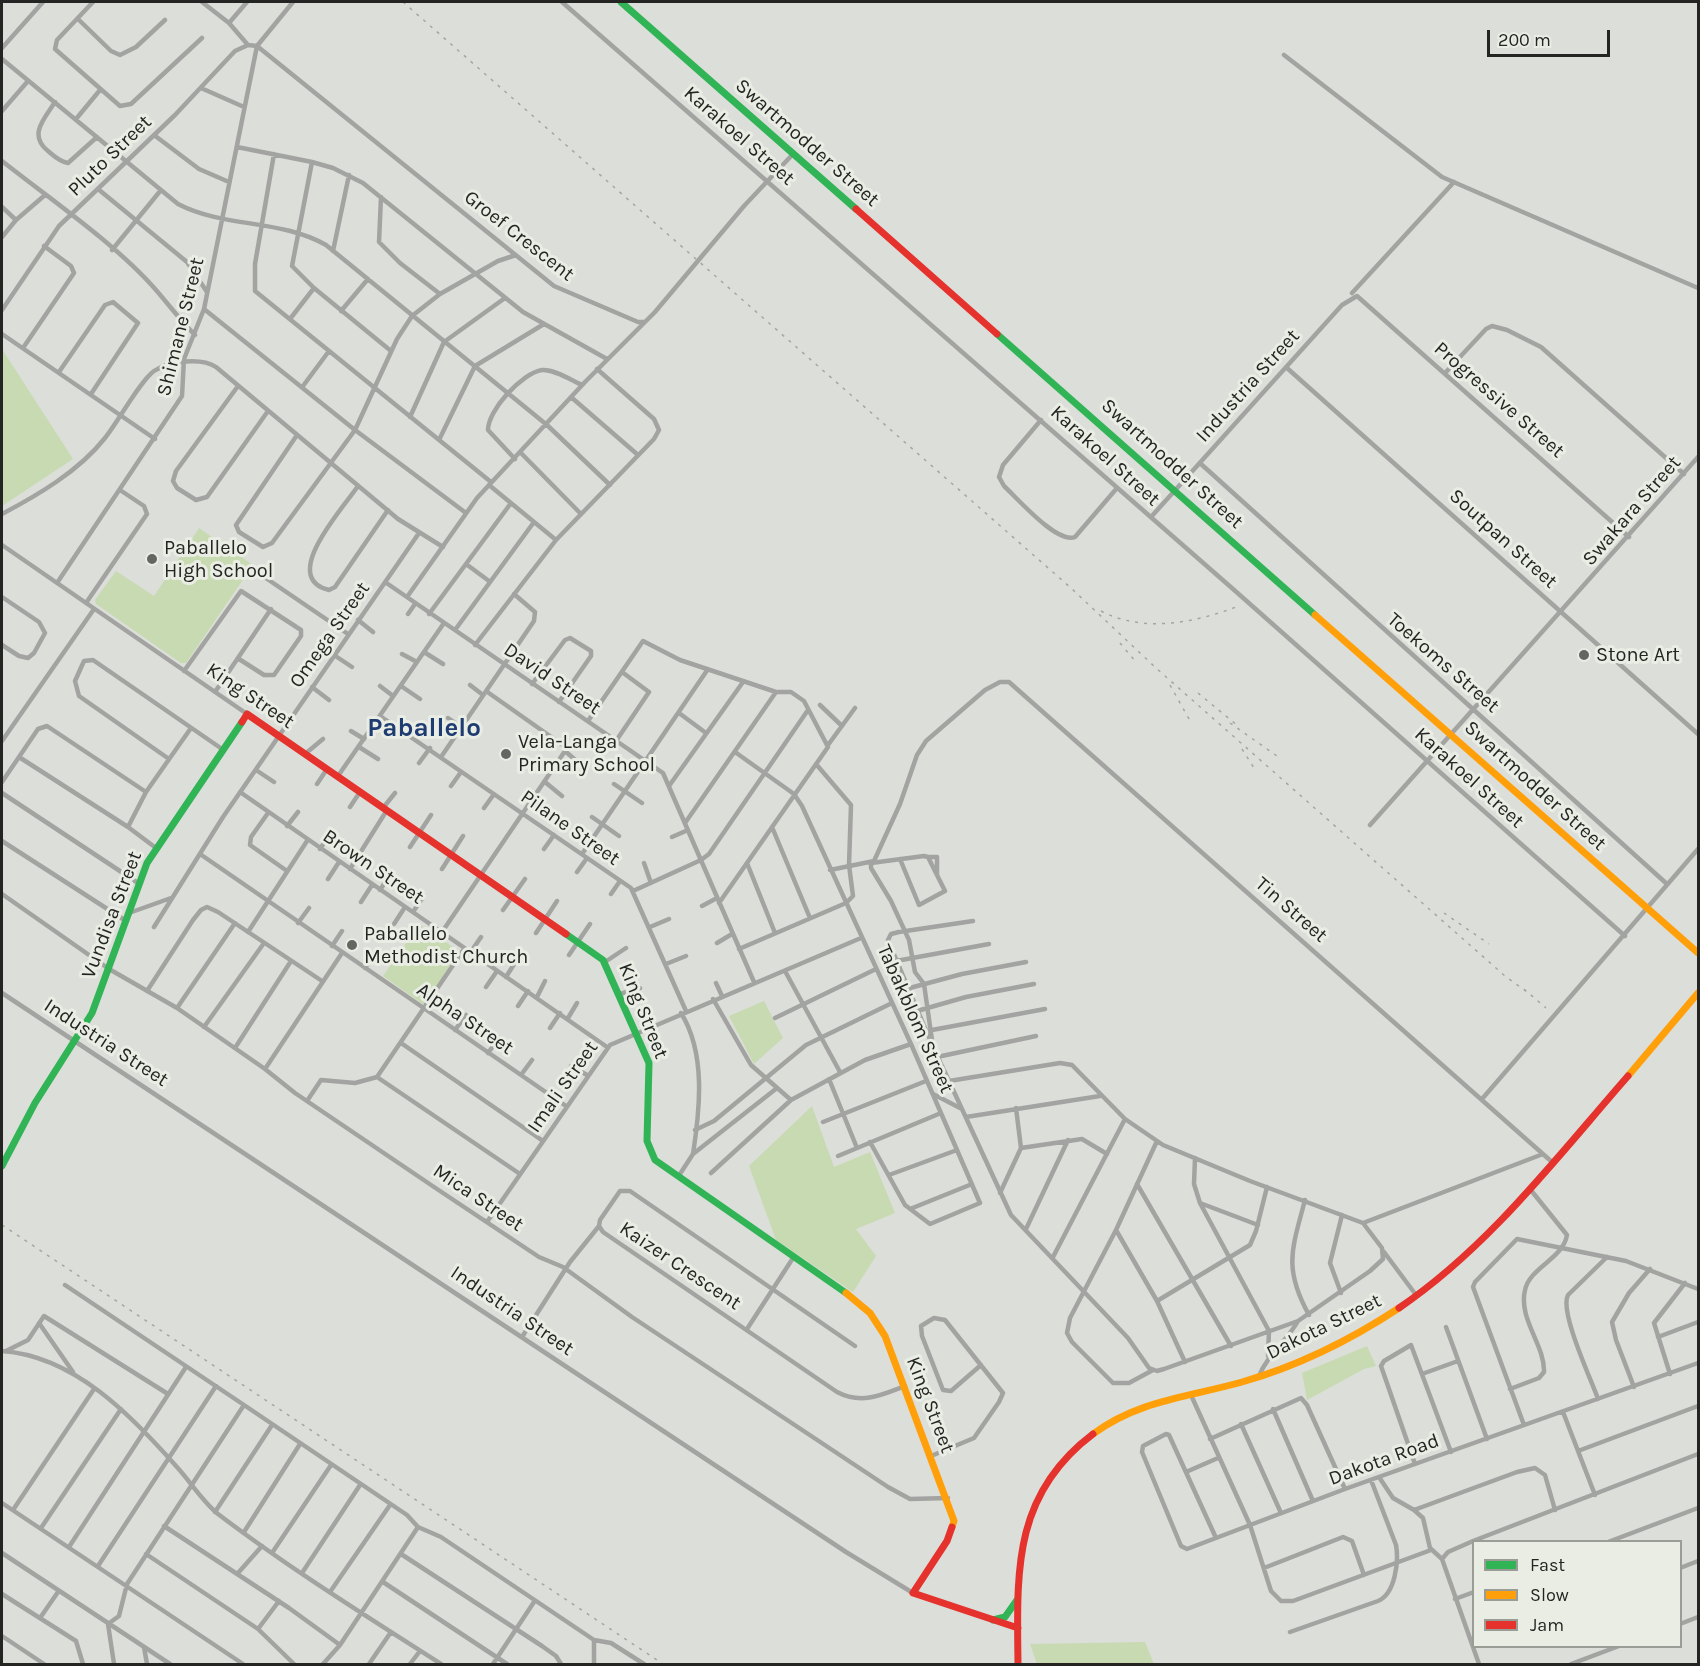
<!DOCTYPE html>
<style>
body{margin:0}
#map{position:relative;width:1700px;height:1666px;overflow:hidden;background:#dcded9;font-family:Karla,sans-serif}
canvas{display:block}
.frame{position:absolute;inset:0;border:3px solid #242522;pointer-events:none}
.legend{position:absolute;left:1472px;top:1540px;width:210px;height:108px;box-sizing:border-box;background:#e9ede4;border:2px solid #9a9d96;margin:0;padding:8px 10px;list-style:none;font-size:18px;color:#242522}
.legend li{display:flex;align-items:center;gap:12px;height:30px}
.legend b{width:30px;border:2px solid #9a9d96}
.scale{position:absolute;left:1487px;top:30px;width:123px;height:27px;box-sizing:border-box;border:3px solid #242522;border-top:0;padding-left:8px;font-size:18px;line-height:21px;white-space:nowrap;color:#242522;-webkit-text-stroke:4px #e9ede4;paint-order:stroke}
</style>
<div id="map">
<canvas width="1700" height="1666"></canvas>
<div class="frame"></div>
<ul class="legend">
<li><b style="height:8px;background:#30b455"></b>Fast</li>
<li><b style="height:8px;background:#ff9f0a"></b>Slow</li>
<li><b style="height:8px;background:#e5322d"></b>Jam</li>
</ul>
<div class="scale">200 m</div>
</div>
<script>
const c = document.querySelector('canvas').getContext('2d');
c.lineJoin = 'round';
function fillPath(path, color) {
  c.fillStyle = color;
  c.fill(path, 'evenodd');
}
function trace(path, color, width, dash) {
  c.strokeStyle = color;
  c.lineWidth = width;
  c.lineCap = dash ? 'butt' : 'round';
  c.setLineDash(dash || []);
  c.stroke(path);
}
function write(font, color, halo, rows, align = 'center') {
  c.font = font + ' Karla,sans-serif';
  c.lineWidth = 6;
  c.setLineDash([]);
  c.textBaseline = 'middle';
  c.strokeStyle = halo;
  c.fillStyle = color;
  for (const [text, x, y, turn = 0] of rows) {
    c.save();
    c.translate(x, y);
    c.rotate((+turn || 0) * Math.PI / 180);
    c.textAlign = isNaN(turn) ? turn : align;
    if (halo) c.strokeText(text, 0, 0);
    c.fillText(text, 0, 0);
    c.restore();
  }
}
fillPath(new Path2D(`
 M2 349 73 459 2 506Z
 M199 528 253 565 186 663H181L96 604 95 600 116 571 154 596Z
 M419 924 460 952 424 1005 383 976Z
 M764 1001 783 1038 754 1064 729 1016Z
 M812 1106 834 1167 870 1152 895 1213 856 1229 876 1256 853 1292 776 1240 749 1166Z
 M1367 1346 1376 1366 1364 1369 1307 1400 1302 1373Z
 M1145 1642 1154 1664H1037L1030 1644Z`), '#c8dab2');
trace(new Path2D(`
 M93 2 57 40 55 49 120 106 131 104 202 38
 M202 2 229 23 248 45
 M293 2 257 46 554 286 638 322H645L655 312 744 206 793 154
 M562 2 1233 589 1625 936
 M78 19 111 51 120 55 136 47 165 20
 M229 23 247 2
 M2 48 43 2
 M1284 55 1442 177 1698 288
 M2 59 178 204C224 228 281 219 326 245L547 425 610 485
 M201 88 244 107
 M55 102C44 119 28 135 48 151 54 156 60 162 68 163L97 137
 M2 111 28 81
 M76 119 100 90
 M154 135 199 169 229 182
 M237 147 312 162 333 168 363 183 523 312 607 359
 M274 154 255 264V291L491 482
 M2 161C50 199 116 244 156 290 169 305 181 321 195 335
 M312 162 292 266 314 288 391 351
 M98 189 187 262 207 292
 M381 197 379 242 400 263 440 294
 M2 207 16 220 2 237
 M16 220 45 195
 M112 250 161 190
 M333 251 349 175
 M1352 293 1454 182
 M204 309 355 430 466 513
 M2 310 59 226 175 115 235 51 248 45 257 46 204 309 184 359 182 396 57 583
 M341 311 368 279
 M290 319 314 288
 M2 334 155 439
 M23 348 74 273 71 266 44 246
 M1287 368 1698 734
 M59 372 105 305 113 302 138 323 91 394
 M1446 372 1486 329 1492 326 1507 330 1541 347 1684 474
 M238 386 176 471 173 481 177 488 196 500 207 497 268 411
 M303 386 329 351
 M571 397 638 455
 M410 417 444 342 505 298
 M1041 420 1003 465 999 477 1004 486C1018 499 1057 544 1075 537L1117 488
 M297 435 236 525 239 532 263 547 272 543 355 430 397 339 412 316 440 294 498 261 516 255
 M439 440 475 366 544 324
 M520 452 581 514
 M515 459 488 430C488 410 522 373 542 370 554 369 571 380 582 385
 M1201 464 1667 884
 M358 486C344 507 278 578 329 590L335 587 388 510
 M2 514C38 495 79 471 105 438 118 422 140 381 154 371 169 361 201 357 216 367L398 519 443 547
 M1151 517 1342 305 1357 296 1629 537
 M556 540 654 439 659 430 654 419 597 369
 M2 545 247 714
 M466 564 489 581
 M254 570 348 634
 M385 582 663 773 754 982
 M2 597 39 622 45 633 34 653 28 658 19 656 2 645
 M407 597 477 498 585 382 645 322
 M86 603 147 514 144 506 120 490
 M408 614 415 604
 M429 614 511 503
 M358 620 373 632
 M455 630 534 522
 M475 645 556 540 489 485
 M424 652 443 664
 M402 654 417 662
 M334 655 352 667
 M184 671 241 591 301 630V636L274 675H264L239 659
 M532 684 565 640 570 638 591 651V656L559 702
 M470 685 483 695
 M380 686 393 696
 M401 686 420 699
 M312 687 329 700
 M486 691 564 746 565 751
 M215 692 271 609
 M820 705 842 726
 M679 713 706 733
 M380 716 631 888 686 1011
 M448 718 461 727
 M588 721 643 641 680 660 776 692H791L804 701 828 747 719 903
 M351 731 364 739
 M2 741 94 609
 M616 741 649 692 622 672
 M828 745 855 708
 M359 747 378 759
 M565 751 580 764
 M735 752 794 794 802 806 911 1044 980 1203 930 1224 905 1205 870 1142
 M305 754 323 739
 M441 757 534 621 535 612 514 594
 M169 759 79 696 75 681 84 661 93 660 222 749
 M419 763 430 748
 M256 770 274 782
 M338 776 444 623
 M2 782 19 757
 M545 782 562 796
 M317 784 327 769
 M614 784 642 803
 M451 786 461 772
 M669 786 743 682
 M146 792 47 726 38 729 19 757 128 827 156 848
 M240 792 607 1047
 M2 793 138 883
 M350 807 360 792
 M383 808 395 793
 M484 808 494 794
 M268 813 251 837 250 845 287 871
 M592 817 619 836
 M685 823 776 692
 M1370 825 1698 457
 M287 826 298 812
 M128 827 146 792 191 728
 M772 827 810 918
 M672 837 688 830
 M2 841 126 921
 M410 847 431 815
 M320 849 330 834
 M544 849 554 835
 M200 854 566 1106
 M582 854 708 669
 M928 857H937V875
 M900 859 919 905 945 891 928 857 924 856 871 863V868L891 901 909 940 915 972 924 984 933 1047 949 1081
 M644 863 651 883
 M747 863 775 933
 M350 869 387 810
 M442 869 463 836
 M830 870 874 861 900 804 917 755 926 741 985 690 1000 682H1009L1552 1162
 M577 872 587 858
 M328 879 339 862
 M380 890 390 875
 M633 891 701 860 709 854 808 710
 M2 894 109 969 177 1008 265 1069 295 1093 437 1189 539 1257 563 1267 632 1317 888 1487 910 1499 948 1498
 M611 894 620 881
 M361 902 372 885
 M702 906 717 898
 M503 910 525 879
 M413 912 423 897
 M129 913 171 898
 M298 923 309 908
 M394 924 405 907
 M154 927 223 817 419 533
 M650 927 669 919
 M248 932 307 841
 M442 932 565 751
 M536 933 557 901
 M717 943 732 934
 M332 946 342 931
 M739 949 846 903 853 896 849 865 851 805 816 764
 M470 953 481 937
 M569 955 590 924
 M896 961 989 944
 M605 962 626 948
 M666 964 686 956
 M365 968 375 953
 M785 971 840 1072
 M506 977 516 961
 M716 983 722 996
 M486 987 497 971
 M906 989 962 974 1026 962
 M147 991 193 920 201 910 207 907 218 912 322 981
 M2 993 846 1552 913 1593
 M620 994 640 988
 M537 997 545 981
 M713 999 751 1065 791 1100
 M518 1006 528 991
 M177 1008 235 923
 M917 1011 966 997 1034 984
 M681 1013C706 1053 700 1109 693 1154
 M568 1018 577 1003
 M775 1018 876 969
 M204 1027 264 943
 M550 1028 560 1013
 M455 1030 466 1015
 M932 1030 1045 1009
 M931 1042 888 940 891 934 899 932 973 921
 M401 1043 543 1141
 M235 1048 291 961
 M488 1053 499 1038
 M937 1057 1036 1036
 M1060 1063 1072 1065 1125 1119 1163 1145 1250 1181 1363 1223 1382 1248 1383 1259 1370 1271 1298 1321 1164 1369 1157 1371 1149 1368 1128 1338 1011 1215 949 1081Z
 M571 1066 587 1075
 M265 1069 342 953
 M521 1075 532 1060
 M377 1077 520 1174
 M829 1079 857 1148
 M933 1094 960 1108
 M1482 1099 1698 849
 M307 1101 321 1080 355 1083 377 1077 464 949
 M966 1117 1100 1096
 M823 1122 926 1081
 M695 1130 714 1121 806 1045 892 1003
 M1021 1148 1082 1139 1107 1154
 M838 1156 941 1113
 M1195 1158 1194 1184 1200 1203 1269 1331 1268 1356
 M711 1173 791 1100 865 1060 911 1044
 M889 1175 957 1150
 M678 1177 693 1154 777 1088
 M1137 1184 1231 1346
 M1000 1193 1021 1148 1016 1108
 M1305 1200C1292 1249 1283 1268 1309 1315
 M1200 1203 1258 1225
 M910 1209 972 1184
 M484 1220 487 1222 610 1045 861 938
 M1363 1223 1543 1154
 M1026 1229 1068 1140
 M1116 1230 1157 1301 1185 1362
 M1384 1252 1416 1295
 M1053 1257 1125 1119
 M65 1285 244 1405 127 1584 119 1616 108 1624 114 1664
 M1341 1293 1330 1263 1342 1215
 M1157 1301 1250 1245 1256 1231 1267 1187
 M39 1323 73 1372
 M1446 1327 1487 1439
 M747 1329 793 1258
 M522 1337 570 1262 599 1226
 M1658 1337 1698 1322
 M855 1346 630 1191H620L600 1220 599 1226 603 1232 837 1392C862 1405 881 1395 905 1386
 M2 1351C74 1356 131 1415 176 1466 190 1481 202 1501 218 1514 289 1568 366 1616 441 1664
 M6 1351 28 1340 44 1316 168 1394
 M1153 1370 1129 1383H1113L1072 1342 1067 1333 1070 1318 1116 1230 1157 1141
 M1422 1374 1458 1361
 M1670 1374 1654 1323 1685 1283
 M1259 1376C1268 1354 1286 1342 1298 1321
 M1634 1387 1616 1340 1612 1322 1629 1293 1650 1269
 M1510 1389 1539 1378 1544 1372C1545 1345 1518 1319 1525 1290 1530 1267 1563 1259 1567 1235L1530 1189
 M1191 1395 1250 1525 1271 1591 1281 1601H1293L1431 1550
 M1598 1399C1591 1379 1559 1311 1568 1295L1607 1257
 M244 1405 407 1515 418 1527 441 1537 594 1640V1664
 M1273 1409 1313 1501
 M1563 1412 1595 1495
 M1241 1424 1281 1513
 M1524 1425 1473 1287 1475 1282 1517 1239 1626 1261 1698 1289
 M1210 1439 1301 1398 1307 1405 1345 1489
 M1578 1451 1698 1406
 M931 1456 974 1438 999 1402 1003 1393 945 1320 934 1318 921 1326 922 1336 943 1390 951 1391 981 1365
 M1415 1464 1381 1366 1384 1361 1411 1345 1451 1452
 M1186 1472 1218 1458
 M1379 1477 1393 1498 1414 1510 1423 1518 1430 1548 1442 1559
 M2 1503 243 1664
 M13 1510 94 1389
 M1414 1510 1517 1472 1535 1468 1545 1475 1555 1510
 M215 1512 272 1425
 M164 1526 289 1608 340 1645
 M41 1528 121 1409
 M244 1532 300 1444
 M1216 1538 1169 1435 1166 1434 1143 1446 1142 1452 1181 1546 1187 1549 1345 1489 1698 1363
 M1608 1542 1698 1508
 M69 1547 186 1367
 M2 1553 170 1664
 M272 1553 331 1465
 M146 1554 258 1629 279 1601
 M401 1554 542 1646 556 1656 561 1664
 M1442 1559 1448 1552 1473 1541 1698 1454
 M1442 1559 1479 1664
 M98 1566 216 1386
 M1264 1568 1343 1537 1352 1541 1364 1575
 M1680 1568 1698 1561
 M238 1573 262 1546
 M302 1573 360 1485
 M383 1582 507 1664
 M330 1592 390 1505
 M2 1594 76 1641 83 1664
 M1455 1599 1474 1592
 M40 1618 58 1592
 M1680 1624 1698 1617
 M258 1629 294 1664
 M1290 1632 1378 1601C1395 1594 1399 1562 1396 1545L1371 1480
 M2 1636 44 1664
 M594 1640 611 1643 644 1664
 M144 1647 147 1664
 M323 1664 340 1645 418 1527
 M369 1664 391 1632
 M410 1664 420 1651
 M493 1664 534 1602
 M1571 1664 1619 1646`), '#a3a4a2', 4.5);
trace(new Path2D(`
 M621 2 856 209
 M997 334 1315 615
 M566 934 603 960 649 1063 647 1141 655 1160 846 1293
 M2 1166 35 1103 92 1013 147 863 242 722
 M993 1620 1005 1617 1017 1600`), '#30b455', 7);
trace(new Path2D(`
 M1315 615 1698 953
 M1628 1076 1698 993
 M846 1293 870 1313 885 1336 954 1521 952 1527
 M1093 1434C1139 1400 1189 1397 1242 1382 1298 1366 1352 1339 1399 1308`), '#ff9f0a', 7);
trace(new Path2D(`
 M856 209 997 334
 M242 722 247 714 566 934
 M1399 1308C1489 1247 1557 1157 1628 1076
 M952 1527 947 1541 913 1593 1018 1628
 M1018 1664C1017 1573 1012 1495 1093 1434`), '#e5322d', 7);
trace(new Path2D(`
 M403 2 1071 588 1156 668 1505 976 1530 994
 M1101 611C1143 633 1194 623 1236 607
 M1120 643 1135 661
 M1170 685 1189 719
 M1198 693 1238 726
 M1230 723 1277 756
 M1242 749 1254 768
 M1444 913 1489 944
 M1524 989 1546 1008
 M2 1225 663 1664`), '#a5a6a3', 1.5, [3, 6]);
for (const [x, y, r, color] of [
 [152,559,6,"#646662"],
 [1584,655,6,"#646662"],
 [506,754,6,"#646662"],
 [352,945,6,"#646662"]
]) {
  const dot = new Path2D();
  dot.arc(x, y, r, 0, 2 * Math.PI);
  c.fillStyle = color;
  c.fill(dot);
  trace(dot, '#e9ede4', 2);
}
write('20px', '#242522', '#e9ede4', [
 ["Karakoel Street",739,136,41],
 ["Swartmodder Street",807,143,41],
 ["Pluto Street",110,156,-44],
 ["Groef Crescent",519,236,38],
 ["Shimane Street",181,327,-76],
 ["Industria Street",1248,386,-48],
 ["Progressive Street",1499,400,41],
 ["Karakoel Street",1105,456,42],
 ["Swartmodder Street",1172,464,42],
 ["Swakara Street",1632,511,-49],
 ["Soutpan Street",1503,539,42],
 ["Omega Street",330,635,-55],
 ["Toekoms Street",1443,663,41],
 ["David Street",552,679,34],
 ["King Street",250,696,34],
 ["Karakoel Street",1469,778,42],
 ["Swartmodder Street",1535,786,42],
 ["Pilane Street",570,828,35],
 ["Brown Street",373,867,34],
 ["Tin Street",1291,910,41],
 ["Vundisa Street",112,915,-69],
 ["King Street",643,1011,68],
 ["Alpha Street",465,1019,34],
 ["Tabakblom Street",915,1019,66],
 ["Industria Street",106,1043,33],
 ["Imali Street",563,1087,-55],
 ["Mica Street",478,1198,34],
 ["Kaizer Crescent",680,1266,34],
 ["Industria Street",512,1311,34],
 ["Dakota Street",1324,1327,-26],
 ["King Street",930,1405,69],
 ["Dakota Road",1384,1460,-20]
]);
write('20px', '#242522', '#e9ede4', [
 ["Paballelo",164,548],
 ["High School",164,571],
 ["Stone Art",1596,655],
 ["Vela-Langa",518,742],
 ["Primary School",518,765],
 ["Paballelo",364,934],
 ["Methodist Church",364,957]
], 'left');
write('bold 26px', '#1e3c72', '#e9ede4', [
 ["Paballelo",424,729]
]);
</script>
